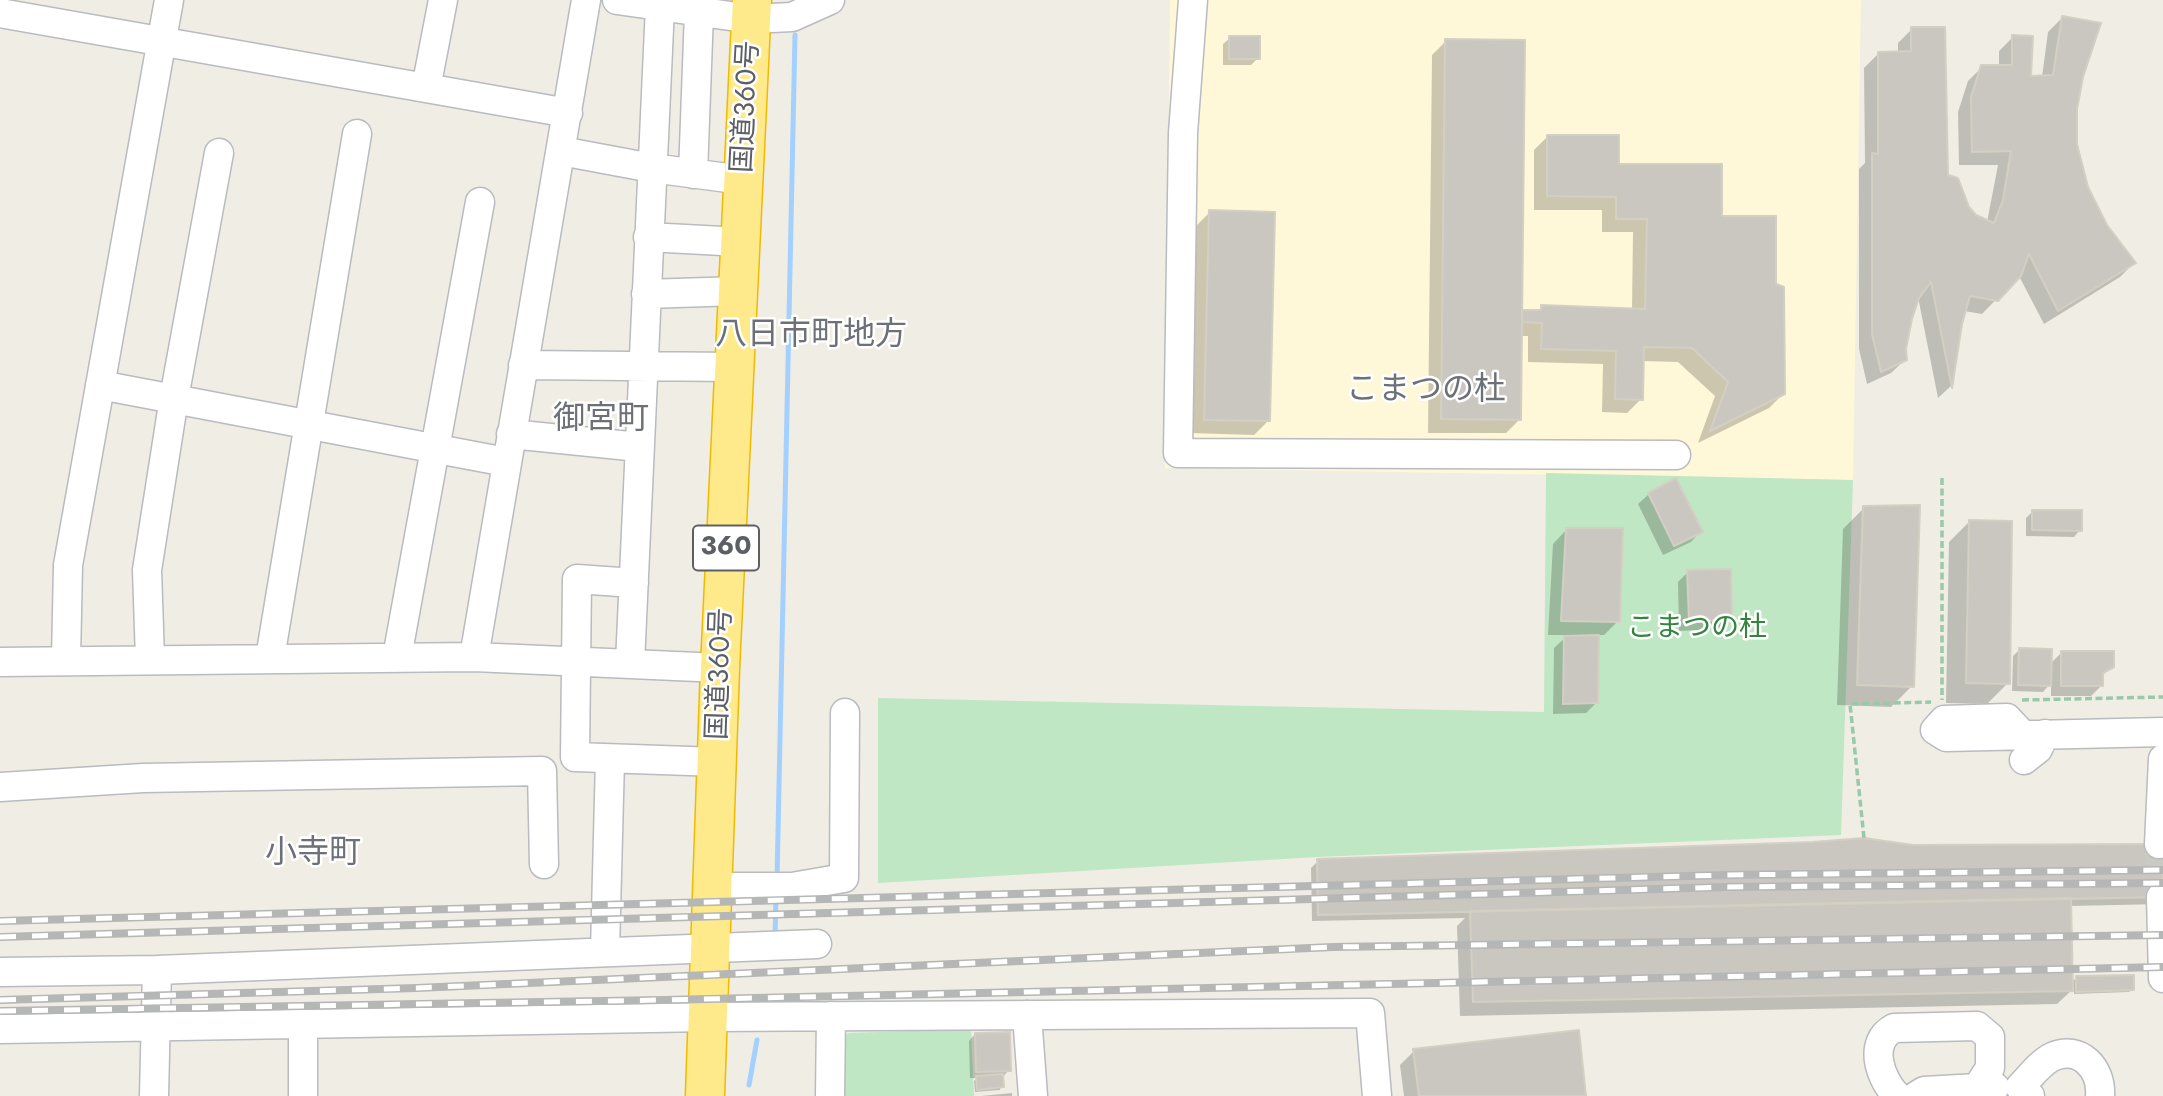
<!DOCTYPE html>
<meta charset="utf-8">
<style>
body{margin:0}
canvas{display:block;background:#efede4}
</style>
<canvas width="2163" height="1096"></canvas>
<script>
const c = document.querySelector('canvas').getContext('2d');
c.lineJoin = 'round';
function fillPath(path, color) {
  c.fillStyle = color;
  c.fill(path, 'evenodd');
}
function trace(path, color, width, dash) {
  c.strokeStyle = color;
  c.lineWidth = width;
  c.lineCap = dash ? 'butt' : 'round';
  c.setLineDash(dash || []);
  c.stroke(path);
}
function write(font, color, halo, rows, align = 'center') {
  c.font = font + ' Jost,"Noto Sans JP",sans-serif';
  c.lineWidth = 5;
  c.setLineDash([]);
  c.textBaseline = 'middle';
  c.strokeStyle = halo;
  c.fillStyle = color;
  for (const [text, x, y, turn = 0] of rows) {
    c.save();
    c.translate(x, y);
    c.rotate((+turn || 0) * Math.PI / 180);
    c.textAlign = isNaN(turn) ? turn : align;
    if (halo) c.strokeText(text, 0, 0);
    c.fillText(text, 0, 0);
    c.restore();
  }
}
fillPath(new Path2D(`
 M1170 0H1861L1853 480 1165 468Z`), '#fef8d9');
fillPath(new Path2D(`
 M1546 473 1853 480 1841 835 1317 857 878 883V698L1544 712Z
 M971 1029 974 1096H837L840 1042 848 1033Z`), '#c0e7c3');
fillPath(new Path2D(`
 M2062 18 2081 77 2075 109V144L2086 187 2106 226 2134 263 2120 277 2044 324 2019 276 1982 314 1964 311 1951 386 1938 398 1918 297 1910 318 1904 349 1906 359 1891 373 1867 384 1859 349V169L1865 163 1864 68 1878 54 1898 53V43L1912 29 1946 176 1967 208 1975 217 1987 222 1998 165H1959L1958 112 1968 81 1982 67H1999V51L2013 37 2029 77H2042L2048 32Z
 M1230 38 1258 58 1251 65H1223V44Z
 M1446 41 1521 312H1536L1542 307 1632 310 1633 232H1602V210H1534V150L1548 136 1617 166 1720 218 1774 285 1783 394 1769 408 1698 443 1715 396 1678 362 1642 361 1641 399 1627 413 1602 412 1603 364 1528 362V336H1521L1520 419 1506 433H1428L1432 55Z
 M1210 212 1268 421 1254 435 1190 433 1196 226Z
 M1649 494 1701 531 1691 542 1663 555 1638 504Z
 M1864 508 1912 686 1891 707 1837 705 1843 529Z
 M2032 512 2080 530 2074 537 2026 536V518Z
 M1969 522 2008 683 1987 704 1946 703 1949 542Z
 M1566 530 1618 621 1604 635H1597L1596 703 1586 713 1553 714 1554 648 1568 635H1548L1553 544Z
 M1688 572 1731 619 1720 629 1679 631 1678 582Z
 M2019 650 2050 664 2062 652 2112 666 2101 677V686L2091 696H2051V683L2043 692 2012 691 2013 656Z
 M2163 846V904L2070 906 2071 983 2076 978 2132 989 2129 992 2074 994V988L2057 1004 1460 1016 1457 926 1465 918 1312 921 1311 868 1318 861 1913 847Z
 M975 1034 1009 1070 1002 1078 1000 1090 975 1092 974 1081 977 1078H970L969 1041Z
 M1414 1051 1584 1096H1404L1400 1065Z
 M1012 1093V1096H981Z`), '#0003');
trace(new Path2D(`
 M777 879 795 35
 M775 938 776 895
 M749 1085 757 1040`), '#a3d0ff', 5);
const building = new Path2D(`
 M2062 16 2101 23 2083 77 2077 109V144L2088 187 2107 225 2136 263 2058 311 2029 254 2021 276 1998 301 1970 296 1962 324 1952 388 1931 282 1919 298 1912 319 1906 349 1907 360 1881 372 1872 334V153L1878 154V52L1911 51V27H1945L1948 175 1958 178 1969 207 1976 215 1994 223 2003 200 2011 151 1972 152 1971 97 1981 65H2012V35L2033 36 2031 76 2053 75Z
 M1229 36H1260V59H1229Z
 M1445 39 1525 40 1521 420 1441 419Z
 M1547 135H1619V164H1722V216H1776V284L1784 287 1785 394 1710 431 1728 382 1692 348 1644 347 1643 400 1615 399 1616 351 1541 349 1542 323 1522 322V310H1541V305L1645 309 1647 219H1616V197L1547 196Z
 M1209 210 1275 212 1270 421 1204 420Z
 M1676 478 1703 532 1674 546 1648 493Z
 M1920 505 1914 687 1857 685 1863 506Z
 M2032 510H2082V531L2032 530Z
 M1969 520 2012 521 2010 684 1966 683Z
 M1566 528H1623L1620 622 1561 621Z
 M1731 569 1732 620 1689 621 1687 570Z
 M1599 635 1598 703 1563 704 1564 636Z
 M2019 648 2052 649 2051 686 2018 685Z
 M2061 651H2114V667L2103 673V686H2061Z
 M1864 838 1913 845 2163 844V897L1318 915 1317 859 1813 842Z
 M2071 898 2073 991 1473 1002 1470 911Z
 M2134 975V990L2076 992V976Z
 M1579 1030 1586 1096H1419L1413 1049Z
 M1010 1032 1011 1071 976 1072 975 1033Z
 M1003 1074 1004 1087 977 1090 976 1076Z`);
fillPath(building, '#cac7c1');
trace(building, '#d3cfc2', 2);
trace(new Path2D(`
 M2159 844 2161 897`), '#cacac4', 28, [28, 14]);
const minor = new Path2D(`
 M617 0 751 19 792 17 830 0
 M1193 0 1183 133 1178 453 1676 455
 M0 13 568 113
 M426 88 443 0
 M561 151 652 168 743 180
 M693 174 699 12
 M648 237 741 242
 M646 294 738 291
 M523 365 734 367
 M100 385 506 462
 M511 434 639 447
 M634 583 577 579 575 757 718 762
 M397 657 480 202
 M474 657 586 0
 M270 658 357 134
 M150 659 147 570 174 398 219 153
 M66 660 68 565 169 0
 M0 662 474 657 720 668
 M630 663 660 6
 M2023 735 2007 718 1944 720 1935 730 1946 737 2163 732
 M2024 760 2038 749 2045 734
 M0 787 143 778 542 771 544 864
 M2159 844 2163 759
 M714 887H792L844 878 845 713
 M2161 897 2163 978
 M605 951 610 759
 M0 972 157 970 817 944
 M1027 1015 1033 1096
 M303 1025V1096
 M0 1029 710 1017 1370 1013 1377 1096
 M154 1096 157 970
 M830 1096 831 1016
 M1897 1096C1880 1079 1867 1042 1894 1028L1977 1026 1990 1037V1068L1977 1088
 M1916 1096 1924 1091 1995 1087
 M2030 1096 2020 1087C2030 1077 2040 1063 2052 1057 2080 1044 2102 1069 2100 1096`);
const highway = new Path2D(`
 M705 1096 720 668 752 0`);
trace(minor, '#b9bbc0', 31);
trace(highway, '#f2b900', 41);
trace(new Path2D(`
 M1942 478V700
 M2022 700 2163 697
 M1864 838 1850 704 1931 702`), '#99c8aa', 3.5, [7, 3.5]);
trace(minor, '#fff', 28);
trace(highway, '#feea8b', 38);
const rail = new Path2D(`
 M0 921 1726 875 2163 870
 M0 937 1726 887 2163 883
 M0 1000 417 988 1333 947 2163 935
 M0 1011 663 1000 2163 967`);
trace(rail, '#b5b6b6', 8);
trace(rail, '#fff', 5, [16]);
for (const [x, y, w] of [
 [726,548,66]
]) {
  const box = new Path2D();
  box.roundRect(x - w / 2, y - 22.5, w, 45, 5);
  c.fillStyle = '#fff';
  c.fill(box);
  trace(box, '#5c5f65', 2);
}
write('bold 26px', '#5c5f65', null, [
 ["360",726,548]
]);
write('28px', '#5c5f65', '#fff', [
 ["国道360号",747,107,-87],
 ["国道360号",721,674,-88]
]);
write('28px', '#33843e', '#fff', [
 ["こまつの杜",1697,629]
]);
write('32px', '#6d7177', '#fff', [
 ["八日市町地方",811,336],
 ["こまつの杜",1426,391],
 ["御宮町",601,420],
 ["小寺町",313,854]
]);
</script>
